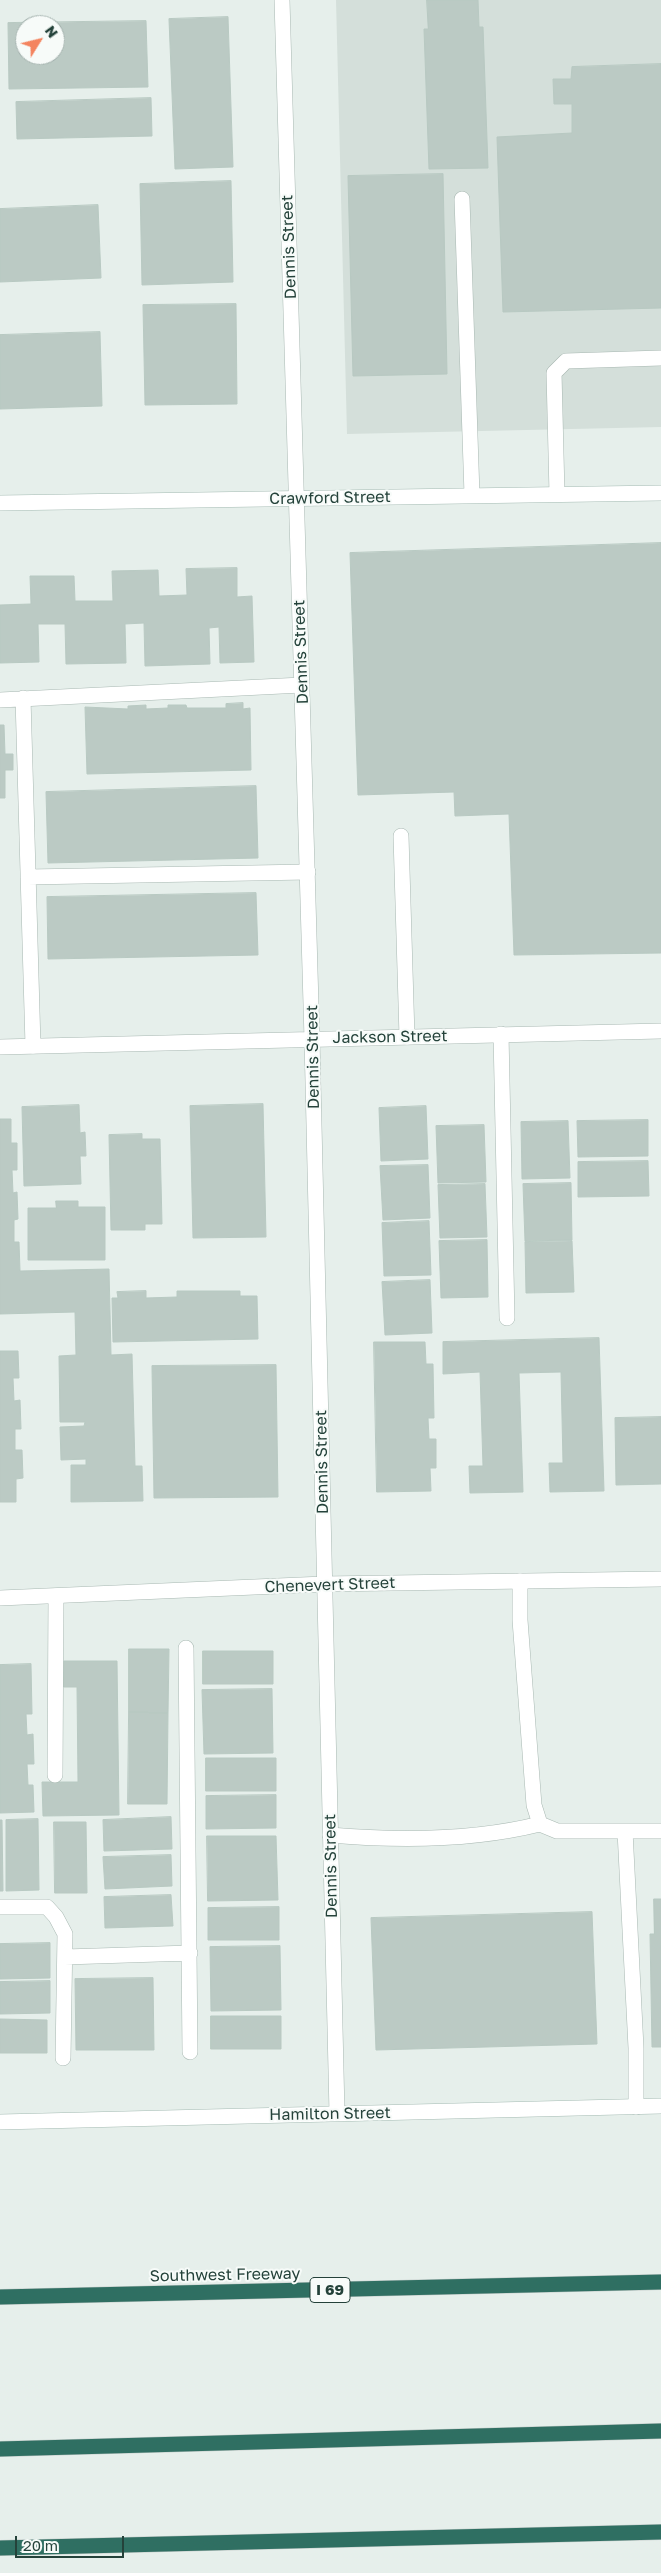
<!DOCTYPE html>
<style>
body{margin:0}
#map{position:relative;width:661px;height:2573px;overflow:hidden;background:#e6efeb;font-family:"Golos Text",sans-serif}
canvas{display:block}
.north{position:absolute;left:15px;top:15px;width:50px;height:50px;box-sizing:border-box;background:#f7fbf9;border:1px solid #a3b1ad;border-radius:50%;rotate:54deg;font-size:14px;font-weight:700;line-height:20px;text-align:center;color:#24423a}
.north::after{content:'';display:block;margin:auto;width:18px;height:22px;background:#f4845f;clip-path:polygon(50% 0,100% 100%,50% 72%,0 100%)}
.scale{position:absolute;left:15px;top:2536px;width:109px;height:22px;box-sizing:border-box;border:2px solid #24423a;border-top:0;padding-left:6px;font-size:15px;line-height:18px;white-space:nowrap;color:#24423a;-webkit-text-stroke:4px #f7fbf9;paint-order:stroke}
</style>
<div id="map">
<canvas width="661" height="2573"></canvas>
<div class="north">N</div>
<div class="scale">20 m</div>
</div>
<script>
const c = document.querySelector('canvas').getContext('2d');
c.lineJoin = 'round';
function fillPath(path, color) {
  c.fillStyle = color;
  c.fill(path, 'evenodd');
}
function trace(path, color, width, dash) {
  c.strokeStyle = color;
  c.lineWidth = width;
  c.lineCap = dash ? 'butt' : 'round';
  c.setLineDash(dash || []);
  c.stroke(path);
}
function write(font, color, halo, rows, align = 'center') {
  c.font = font + ' "Golos Text",sans-serif';
  c.lineWidth = 4;
  c.setLineDash([]);
  c.textBaseline = 'middle';
  c.strokeStyle = halo;
  c.fillStyle = color;
  for (const [text, x, y, turn = 0] of rows) {
    c.save();
    c.translate(x, y);
    c.rotate((+turn || 0) * Math.PI / 180);
    c.textAlign = isNaN(turn) ? turn : align;
    if (halo) c.strokeText(text, 0, 0);
    c.fillText(text, 0, 0);
    c.restore();
  }
}
fillPath(new Path2D(`
 M336 0H661V427L347 434Z`), '#d4dfda');
const building = new Path2D(`
 M427 0H478L479 27H483L488 168 429 169 424 29H428Z
 M228 17 233 167 175 169 169 19Z
 M146 21 148 87 9 89 8 23ZM25 25H55V55H25Z
 M661 64V308L503 312 497 137 572 133V104H554L553 79H571L572 67Z
 M151 98 152 136 17 139 16 102Z
 M443 174 447 374 353 376 348 176Z
 M231 181 233 282 142 285 140 184Z
 M98 205 101 278 0 282V209Z
 M236 304 237 404 145 405 143 305Z
 M100 332 102 406 0 409V335Z
 M661 543V953L514 955 509 814 455 816 454 792 358 795 350 553Z
 M237 568V597L252 596 254 662 220 663 219 627 209 628 210 664 145 666 144 623 125 624 126 663 66 664 65 624H38L39 662 0 663V605L31 604 30 576H74L75 601H113L112 571 158 570 159 596 187 595 186 569Z
 M243 703V709L250 708 251 770 87 774 85 707 128 709V706L146 705V709L168 708V705H186L187 708H226V704Z
 M0 725H4L5 754H13V770H5V798H0Z
 M256 786 258 858 48 863 46 792Z
 M256 893 258 955 48 959 47 897Z
 M263 1104 266 1237 193 1238 190 1106Z
 M79 1105 80 1133 85 1132 86 1156H80L81 1184 24 1186 22 1107Z
 M426 1106 428 1159 381 1161 379 1108Z
 M0 1119H11V1143H17V1170H12L13 1193 17 1192 18 1219 14 1220V1242H19L20 1271 109 1269 111 1355 132 1354 135 1466H142L143 1501 71 1502V1465H86V1459L61 1460 60 1427 84 1426 85 1422H60L59 1356 76 1355 75 1312 0 1314Z
 M648 1120V1156L578 1157 577 1121Z
 M568 1121 570 1178 522 1179 521 1122Z
 M484 1125 486 1182 438 1183 436 1126Z
 M142 1134V1139H160L162 1224H145V1230H111L109 1135Z
 M648 1161 649 1196 578 1197V1162Z
 M428 1165 430 1218 383 1220 380 1166Z
 M571 1183 572 1240 525 1241 523 1184Z
 M485 1184 487 1237 440 1238 438 1185Z
 M56 1201H78V1207H105V1260H28V1208H56Z
 M429 1221 431 1275 384 1276 382 1223Z
 M487 1240 488 1297 441 1298 439 1241Z
 M572 1241 574 1292 526 1293 525 1242Z
 M430 1280 432 1333 385 1335 382 1282Z
 M146 1291V1298L177 1297V1291H240V1296H257L258 1339 113 1342 112 1298H118L117 1292Z
 M599 1338 604 1491 550 1492 549 1463H563L561 1372 519 1373 523 1492 470 1493 469 1466H483L480 1372 443 1374V1342Z
 M374 1342H425L426 1364H433L434 1418H428L429 1439H436V1468H430L431 1491 377 1492Z
 M0 1351H18L19 1378H13L14 1401 20 1400 21 1429H15V1450H22L23 1478 16 1479V1502H0Z
 M276 1365 278 1497 154 1498 152 1366Z
 M661 1417V1484L616 1485 615 1418Z
 M129 1649H169L168 1713 129 1712Z
 M203 1651H273V1684H203Z
 M64 1661H117L119 1815 43 1816 42 1782H78L77 1687H64Z
 M31 1664 32 1714H26L27 1735 33 1734 34 1764H27L28 1785H33L34 1812 0 1813V1665Z
 M272 1689 273 1753 204 1754 202 1690Z
 M129 1712 168 1713 167 1804H128Z
 M206 1758H276V1791H206Z
 M276 1795V1828L206 1829V1796Z
 M171 1817 172 1849 104 1851 103 1820Z
 M38 1819 39 1890 6 1891V1820Z
 M0 1820H2L3 1891H0Z
 M54 1822H86L87 1893H55Z
 M207 1836H276L278 1900 208 1901Z
 M171 1855 172 1886 105 1889 103 1857Z
 M171 1895 173 1926 105 1928 104 1897Z
 M654 1899H661V2047H652L650 1934H654Z
 M279 1907V1940H208V1908Z
 M592 1912 597 2044 376 2050 371 1918Z
 M50 1943V1978L0 1979V1944Z
 M280 1946 281 2010 211 2011 210 1947Z
 M153 1978 154 2050H76L75 1979Z
 M50 1981V2013L0 2014V1982Z
 M211 2016H281V2049H211Z
 M0 2019 47 2020V2053H0Z`);
fillPath(building, '#bbcac4');
trace(building, '#b8c9c2', 1);
const lane = new Path2D(`
 M462 199 472 495
 M557 494 554 373 566 361 661 358
 M23 698 33 1046
 M0 700 302 685
 M401 836 407 1037
 M28 877 308 872
 M501 1034 507 1318
 M520 1581V1620L534 1805 540 1824 557 1831H661
 M186 1648 190 2052
 M55 1775 56 1596
 M625 1831 636 2048V2107
 M330 1835C400 1841 472 1841 540 1824
 M0 1907H47L56 1917 65 1934 63 2058
 M65 1957 190 1953`);
const street = new Path2D(`
 M282 0 312 1039 337 2113
 M0 1047 661 1031
 M0 1598 324 1584 661 1579`);
const secondary = new Path2D(`
 M0 503 661 493
 M0 2122 661 2106`);
const highway = new Path2D(`
 M0 2297 661 2282
 M0 2449 661 2431
 M0 2548 661 2532`);
trace(lane, '#a8b8b2', 16);
trace(street, '#a8b8b2', 16);
trace(secondary, '#a4bbb3', 16);
trace(highway, '#c2cac8', 16);
trace(lane, '#fff', 15);
trace(street, '#fff', 15);
trace(secondary, '#fff', 15);
trace(highway, '#2f6f62', 15);
for (const [x, y, w] of [
 [330,2290,40]
]) {
  const box = new Path2D();
  box.roundRect(x - w / 2, y - 12.5, w, 25, 4);
  c.fillStyle = '#f7fbf9';
  c.fill(box);
  trace(box, '#24423a', 1);
}
write('bold 15px', '#24423a', null, [
 ["I 69",330,2290]
]);
write('16px', '#24423a', '#f7fbf9', [
 ["Dennis Street",289,247,-92],
 ["Crawford Street",330,498,-1],
 ["Dennis Street",301,652,-92],
 ["Jackson Street",390,1037,-1],
 ["Dennis Street",313,1057,-91],
 ["Dennis Street",322,1462,-91],
 ["Chenevert Street",330,1585,-2],
 ["Dennis Street",331,1866,-91],
 ["Hamilton Street",330,2114,-1],
 ["Southwest Freeway",225,2275,-1]
]);
</script>
